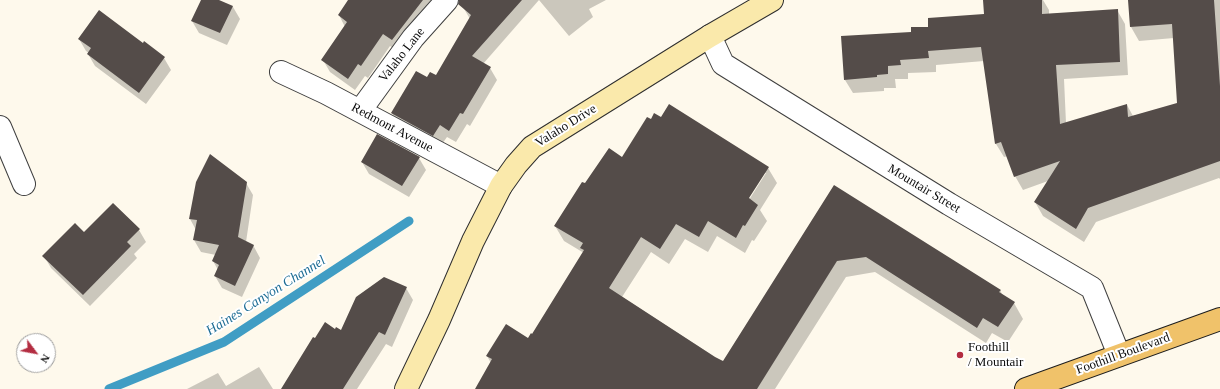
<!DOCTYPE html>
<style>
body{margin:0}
#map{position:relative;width:1220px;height:389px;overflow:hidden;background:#fef9ec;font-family:"Times New Roman",serif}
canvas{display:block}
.north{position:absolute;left:16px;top:333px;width:40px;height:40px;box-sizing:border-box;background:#fff;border:1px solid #9e9e9e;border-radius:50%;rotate:122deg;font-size:11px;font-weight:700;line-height:16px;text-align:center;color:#0c0c0c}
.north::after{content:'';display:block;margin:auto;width:14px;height:18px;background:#b32d41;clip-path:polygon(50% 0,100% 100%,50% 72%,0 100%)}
</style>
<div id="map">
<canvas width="1220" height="389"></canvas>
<div class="north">N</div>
</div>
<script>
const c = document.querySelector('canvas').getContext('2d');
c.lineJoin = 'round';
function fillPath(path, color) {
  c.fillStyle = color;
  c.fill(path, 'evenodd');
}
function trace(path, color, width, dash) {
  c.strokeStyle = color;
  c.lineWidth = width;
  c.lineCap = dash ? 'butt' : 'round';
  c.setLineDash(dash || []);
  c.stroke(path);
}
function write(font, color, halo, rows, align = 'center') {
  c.font = font + ' "Times New Roman",serif';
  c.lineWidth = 4;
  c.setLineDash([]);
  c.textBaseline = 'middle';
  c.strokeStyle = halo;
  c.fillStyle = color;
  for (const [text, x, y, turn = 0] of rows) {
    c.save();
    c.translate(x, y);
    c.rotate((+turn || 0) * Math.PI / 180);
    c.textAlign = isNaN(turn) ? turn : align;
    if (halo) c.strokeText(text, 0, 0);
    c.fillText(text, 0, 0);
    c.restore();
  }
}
fillPath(new Path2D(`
 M202 0H217L233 7 240 19 227 45 199 33 192 21Z
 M349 0H436L399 52 390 46 368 78 365 76 355 90 330 72 323 60 345 27 339 15Z
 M470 0H606L589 9 593 17 569 36 539 0 483 64 490 68 497 80 470 126 467 124 456 142 447 137 440 147 399 126 392 113 436 77 470 19 463 7Z
 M984 0H1043L1049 10V14L1117 10 1125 24 1128 75 1064 79 1066 123 1127 105 1133 116 1178 104 1174 38 1139 41 1131 27 1129 0H1220V179L1219 178 1096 222 1084 242 1043 216 1035 202 1048 181 1023 190 1015 176 1008 156 1004 157 996 144 984 61 936 65V72L908 73V79H895L896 88H884V91L853 93 845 80 912 33 929 28 985 15Z
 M79 39 143 44 164 58 171 70 146 104 95 66 88 54 89 53 86 51Z
 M419 158 426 170 409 197 369 174 362 162Z
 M622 158 768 168 777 183 760 210 767 221 754 241 752 240 745 253 717 236 708 252 685 239 669 264 651 252 622 297 723 362 834 186 1000 290 1003 296 1014 303 1023 319 1008 342 992 333 986 343 875 272 846 277 775 389H476L491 363 487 356 528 339 532 336 584 253 564 241 555 226 585 185ZM764 173H766L747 203 745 202Z
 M246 183 253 195 246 242 253 245 260 258 242 297 222 288 215 276 218 270 213 261 216 255 201 252 194 240 196 230 190 219Z
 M113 204 139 230 146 242 134 254 137 258 90 306 51 268 44 256 84 234Z
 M406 288 413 300 392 347 386 344 357 389H282L335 330 342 332Z
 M259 367 273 389H187L218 373 226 386Z`), '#0003');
trace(new Path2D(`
 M109 389 224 342 409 221`), '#409dc4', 9);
fillPath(new Path2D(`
 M201 0H219L233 6 220 33 191 21Z
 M348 0H423L392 40 383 34 361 66 358 64 348 79 321 60 347 22 338 15Z
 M459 0H522L472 56 491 67 463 114 460 113 449 131 440 125 433 136 391 113 416 71 427 77 430 72 436 75 471 15 458 4Z
 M983 0H1042V14L1118 9 1120 62 1056 65 1060 124 1127 104 1128 117 1177 103 1172 24 1130 27 1128 0H1214L1220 86V161L1088 208 1076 229 1034 202 1060 161 1014 177 1001 142 995 144 981 47 928 51 929 58 900 60 901 65 888 66V74L877 75V77L844 80 841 36 911 32V27H928V18L984 14Z
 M99 10 143 43 144 41 165 57 139 93 87 54 91 48 78 39Z
 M669 104 769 167 749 198 758 205 745 226 743 225 736 238 708 221 699 237 676 224 660 249 641 237 609 288 715 357 723 361 834 185 1001 290 999 292 1015 302 998 327 983 318 977 328 866 257 837 261 757 389H475L492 359 486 356 506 324 528 338 531 333 532 334 584 250 580 248 583 243 554 226 582 182 585 183 609 148 622 157 647 117 651 119 654 113 661 117Z
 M377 134 420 157 402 186 361 162Z
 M210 154 247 182 238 237 254 245 235 286 214 276 219 265 212 261 219 245 193 240 197 220 189 219 196 182Z
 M113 203 140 229 127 242 131 246 83 295 42 256 75 223 84 232Z
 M384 277 407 287 385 335 379 332 343 389H281L313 337 315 338 325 322 335 329 336 327 341 330 356 297Z`), '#544c49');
const street = new Path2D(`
 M710 36 723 64 949 204 1092 288 1119 355
 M281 72 326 93 501 186
 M360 111 413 38 447 0
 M0 127 24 184`);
const secondary = new Path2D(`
 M406 389 439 320 473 241 501 186 516 165 532 147 710 36 772 0`);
const primary = new Path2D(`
 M1026 389 1220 319`);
trace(street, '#3f3f3f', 24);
trace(secondary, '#2e2e2e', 24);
trace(primary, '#1d1d1d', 24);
trace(street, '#fff', 22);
trace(secondary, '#fae9ab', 22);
trace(primary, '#f0c26a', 22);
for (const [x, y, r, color] of [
 [960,355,4,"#b32d41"]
]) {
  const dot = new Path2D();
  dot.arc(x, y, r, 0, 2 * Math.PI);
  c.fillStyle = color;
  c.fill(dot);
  trace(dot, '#fff', 1.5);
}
write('13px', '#0c0c0c', '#fff', [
 ["Valaho Lane",402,55,-52],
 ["Valaho Drive",566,126,-32],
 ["Redmont Avenue",392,128,28],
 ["Mountair Street",924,189,31],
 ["Foothill Boulevard",1123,354,-20]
]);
write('13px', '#0c0c0c', '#fff', [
 ["Foothill",968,348],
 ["/ Mountair",968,363]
], 'left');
write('italic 14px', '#1e6d95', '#fff', [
 ["Haines Canyon Channel",266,296,-32]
]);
</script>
